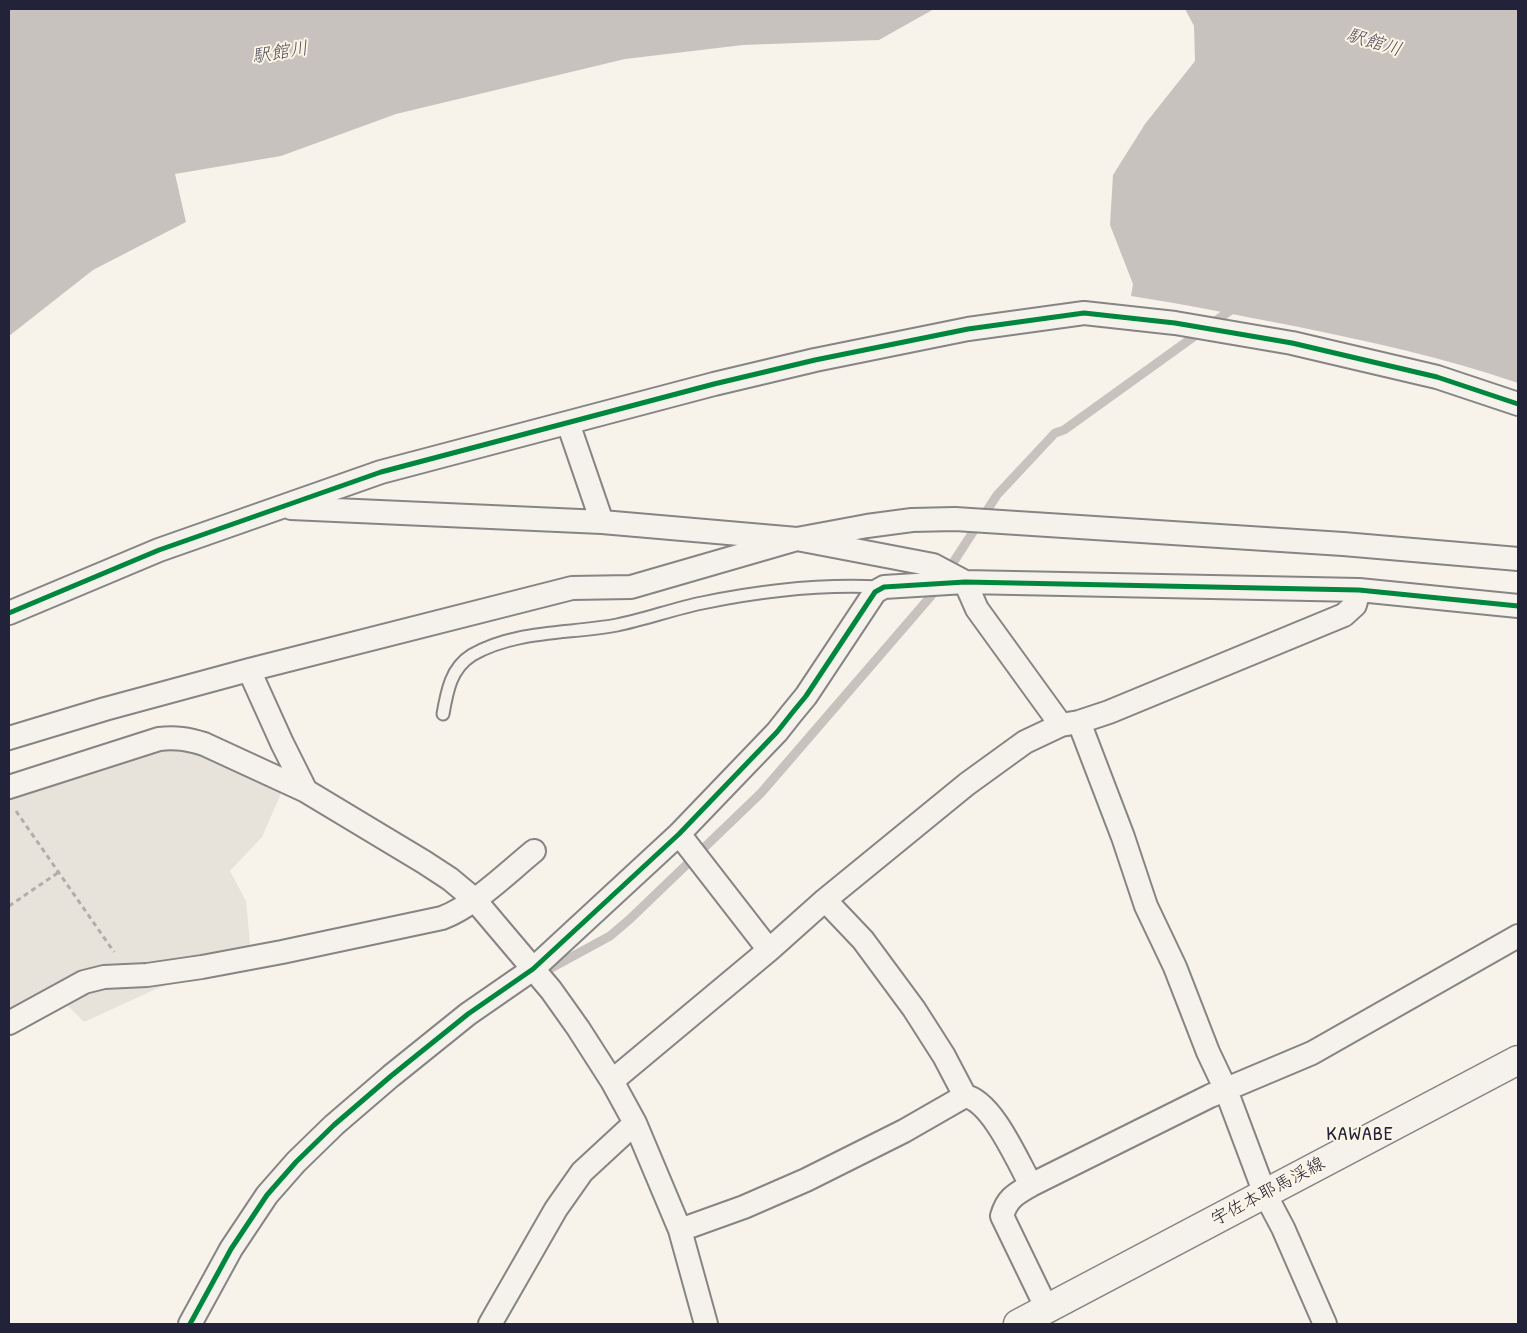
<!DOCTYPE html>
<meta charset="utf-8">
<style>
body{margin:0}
#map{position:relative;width:1527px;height:1333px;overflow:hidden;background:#f7f3ea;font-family:"Patrick Hand",sans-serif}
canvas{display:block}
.frame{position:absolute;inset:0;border:10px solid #22223b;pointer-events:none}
</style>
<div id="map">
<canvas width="1527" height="1333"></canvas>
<div class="frame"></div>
</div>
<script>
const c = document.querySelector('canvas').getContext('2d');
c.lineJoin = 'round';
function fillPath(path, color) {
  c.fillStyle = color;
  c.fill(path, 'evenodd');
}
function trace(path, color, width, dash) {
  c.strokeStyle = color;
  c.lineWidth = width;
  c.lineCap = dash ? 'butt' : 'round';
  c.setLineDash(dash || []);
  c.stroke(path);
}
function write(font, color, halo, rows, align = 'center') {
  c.font = font + ' "Patrick Hand","Klee One",sans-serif';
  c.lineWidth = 4;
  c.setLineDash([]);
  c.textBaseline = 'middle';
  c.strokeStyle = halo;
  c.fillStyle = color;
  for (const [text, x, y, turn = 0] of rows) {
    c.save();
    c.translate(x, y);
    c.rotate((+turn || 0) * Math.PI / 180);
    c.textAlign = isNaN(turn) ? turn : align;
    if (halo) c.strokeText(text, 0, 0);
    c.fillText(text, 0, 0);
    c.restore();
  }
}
fillPath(new Path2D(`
 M184 745 283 789 262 837 230 871 246 901 251 952 156 989 84 1022 65 1003 9 1026V793L131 755Z`), '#e8e3da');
fillPath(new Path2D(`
 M9 9H934L879 40 743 45 625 59 396 114 281 156 175 174 186 222 93 270 9 336Z
 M1185 9H1518V383C1443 357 1367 341 1289 325 1236 315 1184 304 1131 296L1133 284 1110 225 1113 175 1145 124 1195 61 1194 26Z`), '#c7c2be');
trace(new Path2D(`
 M947 572 997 495 1055 433 1064 430 1235 307
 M542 973 610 936 630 919 761 793 931 596 937 587`), '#c7c2be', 9);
const service = new Path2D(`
 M443 714C447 691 451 668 472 655 515 630 569 634 617 625 646 619 673 609 702 603 760 591 820 584 879 587`);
const minor = new Path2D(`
 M568 423 602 522
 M291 508 602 522 797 539 867 526 912 520 955 519 1343 544 1518 559
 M9 613 159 550 381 472 714 384 815 360 968 329 1084 313 1175 323 1292 343 1437 377 1518 404
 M249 670 282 743 306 791
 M1079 722 1123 837 1146 906 1175 967 1208 1052 1226 1090 1265 1194 1283 1228 1325 1324
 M9 738 105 709 249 670 572 588 631 587 797 539 933 565 965 582 977 609 1061 725 1079 722 1109 712 1344 615 1355 605 1359 590
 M9 787 159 739C176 737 188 739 204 744L306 791 424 862 450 879 474 899 551 990 578 1028 612 1081 635 1123 680 1230 706 1324
 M679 834 769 950
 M825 900 863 940 914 1009 944 1056 965 1096
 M9 1023 84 982 104 977 147 975 202 967 282 952 442 918C474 906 507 873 534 851
 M612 1081 769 950 825 900 967 784 1025 742 1061 725
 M680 1230 744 1207 806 1180 904 1131 965 1096C992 1101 1017 1160 1031 1185
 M1047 1309 1002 1216C1007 1198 1016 1194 1031 1185L1210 1096 1312 1053 1518 936
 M190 1324 231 1249 267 1195 296 1162 334 1125 391 1076 468 1014 533 969 679 834 777 732 792 713 806 696 875 592 884 587 965 582 1359 590 1518 606
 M490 1324 556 1209 582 1172 635 1123`);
const primary = new Path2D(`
 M1018 1324 1518 1060`);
trace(service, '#868485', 15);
trace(minor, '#868485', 26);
trace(primary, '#868485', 31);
trace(new Path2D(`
 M16 811 114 952
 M9 906 59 872`), '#b0aead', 3, [5, 4]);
trace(service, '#f5f2ec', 11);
trace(minor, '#f5f2ec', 22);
trace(primary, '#f5f2ec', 28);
trace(new Path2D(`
 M9 613 159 550 381 472 714 384 815 360 968 329 1084 313 1175 323 1292 343 1437 377 1518 404
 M190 1324 231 1249 267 1195 296 1162 334 1125 391 1076 468 1014 533 969 679 834 777 732 792 713 806 696 875 592 884 587 965 582 1359 590 1518 606`), '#00873e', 5);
write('18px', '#22223b', '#fcf5e5', [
 ["宇佐本耶馬渓線",1268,1192,-28]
]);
write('italic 19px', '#545362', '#fcf5e5', [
 ["駅館川",1374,43,17],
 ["駅館川",280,53,-9]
]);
c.letterSpacing = '1px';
write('20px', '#22223b', '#fcf5e5', [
 ["KAWABE",1360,1135]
]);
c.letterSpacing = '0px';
</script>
